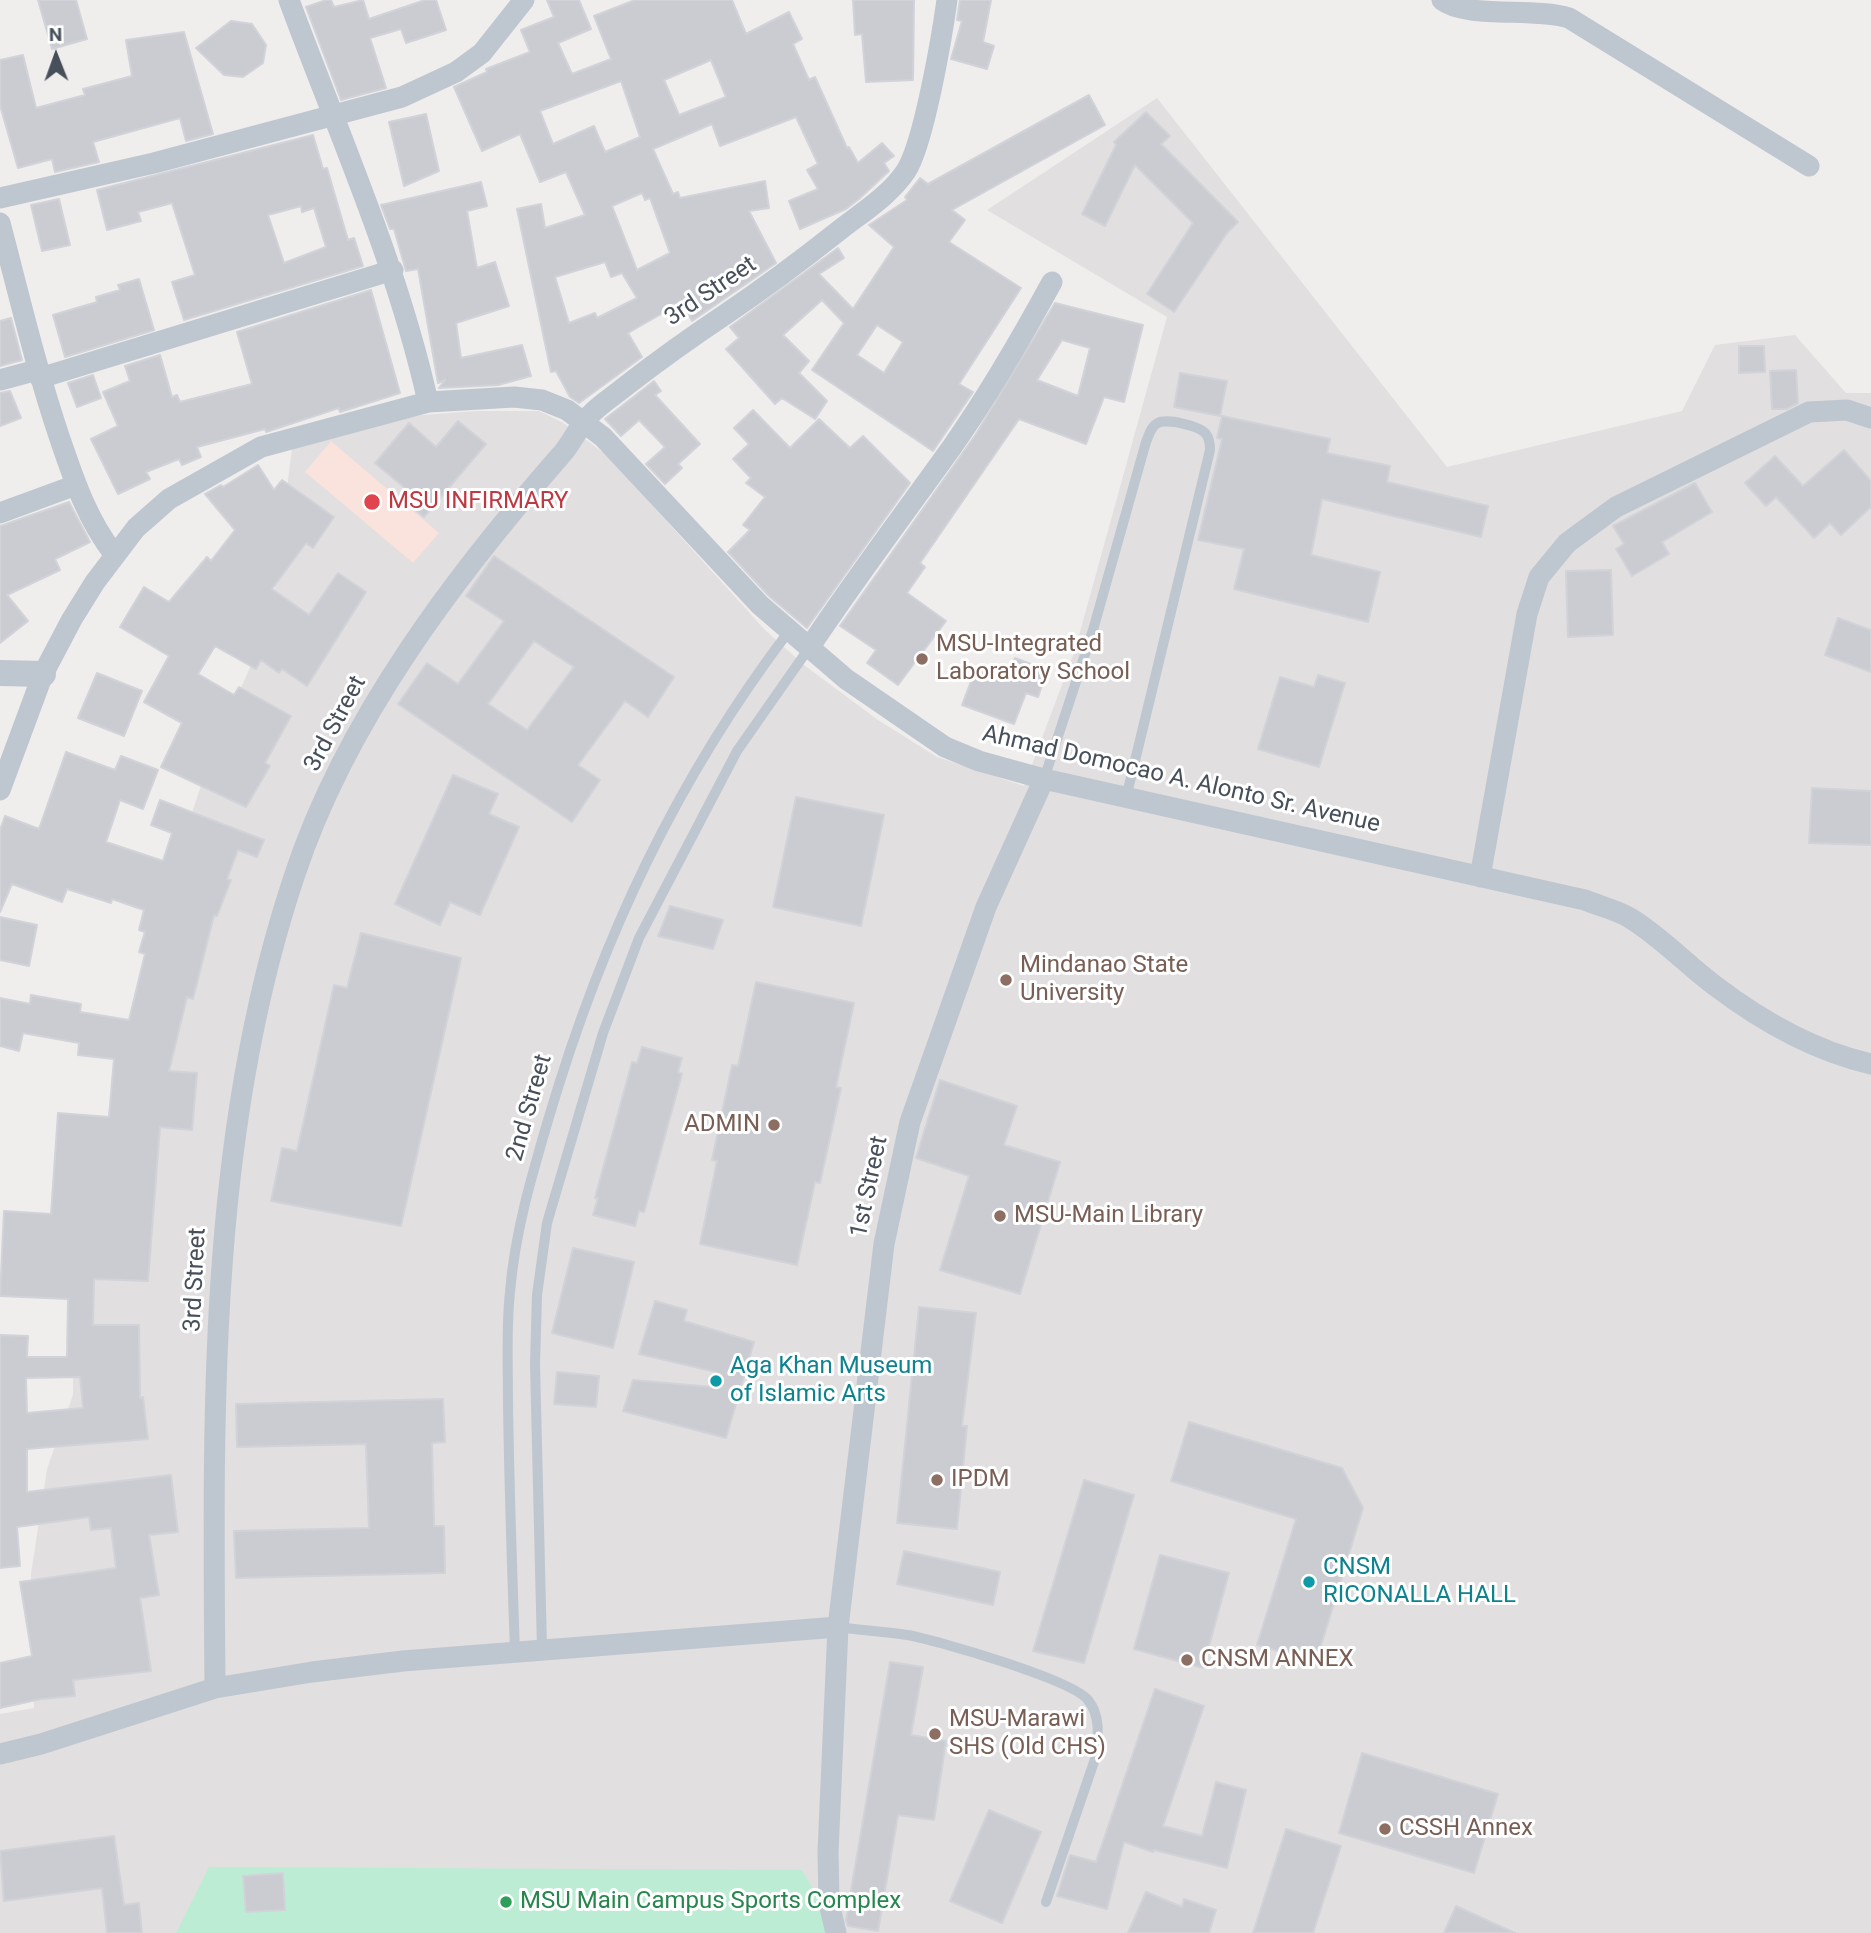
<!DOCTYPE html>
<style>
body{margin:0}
#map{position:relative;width:1871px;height:1933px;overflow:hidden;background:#f0eded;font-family:Roboto,sans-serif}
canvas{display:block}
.north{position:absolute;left:21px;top:21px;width:70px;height:70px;-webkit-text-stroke:5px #fff;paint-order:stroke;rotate:359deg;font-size:19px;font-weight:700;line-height:28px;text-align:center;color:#464f5a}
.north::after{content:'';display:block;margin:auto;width:24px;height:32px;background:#464f5a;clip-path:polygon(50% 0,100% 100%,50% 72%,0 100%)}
</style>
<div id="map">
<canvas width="1871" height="1933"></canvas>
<div class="north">N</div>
</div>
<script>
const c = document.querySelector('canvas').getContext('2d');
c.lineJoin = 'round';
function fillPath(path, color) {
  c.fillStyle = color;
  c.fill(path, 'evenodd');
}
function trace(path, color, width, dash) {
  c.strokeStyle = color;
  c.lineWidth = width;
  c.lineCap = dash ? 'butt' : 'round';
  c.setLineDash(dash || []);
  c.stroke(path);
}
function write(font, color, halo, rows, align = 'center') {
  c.font = font + ' Roboto,sans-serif';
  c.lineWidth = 6;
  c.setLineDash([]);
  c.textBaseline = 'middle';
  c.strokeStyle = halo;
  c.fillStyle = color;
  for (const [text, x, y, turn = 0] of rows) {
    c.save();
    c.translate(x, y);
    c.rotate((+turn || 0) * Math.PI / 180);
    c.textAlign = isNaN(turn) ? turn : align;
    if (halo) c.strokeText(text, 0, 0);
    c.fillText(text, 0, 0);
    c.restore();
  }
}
fillPath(new Path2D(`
 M1157 98 1447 467 1682 411 1715 345 1795 335 1846 393H1871V1933H0V1714L34 1708 31 1574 47 1469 73 1395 74 1284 115 1080 169 881 207 768 271 618 292 448 410 416 476 411H539L562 422 608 456 764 629 804 665 878 720 937 757 1024 786 1075 650 1167 317 987 210Z`), '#e1dfdf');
fillPath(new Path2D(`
 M331 441 439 533 413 563 305 472Z`), '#fae2dd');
fillPath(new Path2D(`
 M209 1867 802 1870 838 1933H176Z`), '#bcedd4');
const building = new Path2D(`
 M38 0H76L87 39 52 49Z
 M326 0H331L334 7 363 0 369 19 425 0H436L446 30 406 43 401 29 370 38 386 88 341 100 306 7Z
 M547 0H579L591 29 558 43 572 74 611 59 594 16 635 0H732L746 34 789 12 802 39 793 44 809 80 815 77 847 148 849 147 858 163 882 143 894 156 884 163 889 171 859 199 846 209 800 229 789 201 818 189 807 170 818 164 796 117 720 146 712 124 653 149 673 194 678 192 680 198 765 181 769 208 749 211 776 263 692 321 682 302 628 333 642 357 579 403 570 397 556 371 551 372 517 209 541 204 545 228 585 215 566 172 540 182 520 134 482 151 454 87 487 72 486 69 530 52 521 30 554 17ZM711 60 726 97 679 115 664 80ZM621 81 640 137 605 152 594 126 553 144 540 111ZM642 193 645 200 650 198 670 253 637 270 612 206ZM605 262 611 277 622 273 637 298 597 318 595 313 569 323 555 277Z
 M853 0H914L913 80 866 82 862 34 855 35Z
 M960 0H991L983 42 994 46 987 69 951 59 962 21 957 20Z
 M231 21 252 24 266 45 263 63 243 77 224 75 196 48Z
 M184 32 213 134 186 141 180 118 93 142 99 162 55 172 52 159 18 168 0 105V60L23 55 36 108 85 95 83 89 132 76 126 40Z
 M1089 95 1105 125 952 210 965 220 949 242 1021 288 959 384 973 392 933 451 812 370 844 323 822 300 783 335 809 361 799 373 827 401 815 419 782 398 775 404 726 349 739 338 730 327 838 248 844 258 819 274 853 309 894 247 869 225 907 200 905 197 920 178 928 184ZM877 325 903 342 884 373 857 355Z
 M1146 112 1170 136 1161 144 1238 222 1227 233 1174 312 1147 294 1193 223 1135 165 1105 226 1082 214 1116 145 1114 142Z
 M426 114 439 171 404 186 389 122Z
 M313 135 323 169 327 168 348 240 354 238 363 266 184 320 172 282 195 275 172 203 138 212 141 221 107 230 97 190ZM301 206 302 212 314 208 326 247 284 263 268 215Z
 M481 182 487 206 467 211 477 268 495 262 509 306 456 323 461 358 522 345 531 376 498 385 439 388 445 380 438 383 418 269 406 271 394 229H390L381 205Z
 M59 199 70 245 42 251 31 205Z
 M139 279 154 330 65 357 53 315 97 302 96 297 120 290 118 285Z
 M371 290 400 393 340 412 339 408 266 432 265 429 197 447 201 457 182 465 179 459 146 472 150 479 118 494 91 439 118 426 103 392 130 381 125 366 160 355 172 397 177 395 180 402 252 384 237 332Z
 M1055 303 1143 325 1124 402 1104 397 1086 444 1019 419 920 563 925 567 907 593 946 621 898 685 867 663 876 650 840 626 976 434ZM1062 340 1090 348 1078 396 1037 380Z
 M11 318 22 360 0 366V321Z
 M1739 346H1764L1765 372 1739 373Z
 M1796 370 1798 403 1786 409H1772L1770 371Z
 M1180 373 1227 381 1220 416 1174 407Z
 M93 375 101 398 77 407 68 383Z
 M654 381 661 391 655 395 700 444 678 464 682 468 665 484 646 464 665 447 639 420 621 436 605 419Z
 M10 391 21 418 0 426V393Z
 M753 410 790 448 819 419 850 448 863 436 910 483 807 628 769 596 728 552 750 530 743 525 765 497 746 483 751 478 733 459 749 444 734 428Z
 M1222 416 1330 439 1327 453 1390 466 1387 482 1488 506 1481 537 1322 499 1311 555 1380 572 1368 622 1234 589 1244 549 1198 540 1222 439 1217 438Z
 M458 421 486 444 424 517 399 497 406 489 375 463 409 423 436 447Z
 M1844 450 1871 481V507L1841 535 1830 523 1814 538 1776 497 1766 506 1745 483 1775 456 1803 486Z
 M258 465 274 490 282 480 334 517 313 548 306 543 272 589 309 615 338 573 366 592 307 686 282 669 279 673 261 660 256 669 215 646 198 674 234 695 239 687 291 716 265 763 270 766 246 807 161 767 182 723 144 702 169 656 120 627 144 587 169 602 207 557 211 561 235 530 205 494 221 485 223 487Z
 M1695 483 1712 512 1662 542 1669 554 1632 576 1616 549 1624 544 1613 526Z
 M69 502 90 542 55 559 60 570 7 595 28 621 0 643V526Z
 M494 556 674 677 648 717 625 701 578 765 600 780 572 822 398 704 427 663 458 684 504 621 466 596ZM534 641 574 667 527 730 488 704Z
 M1611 570 1613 635 1568 637 1566 571Z
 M1838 618 1871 630V672L1825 655Z
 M1015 658 1047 670 1038 697 1026 693 1014 724 962 705 976 668 1007 680Z
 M97 673 142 691 124 736 78 718Z
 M1318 675 1345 683 1319 767 1258 749 1280 677 1314 687Z
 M66 752 115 770 121 756 158 770 143 809 120 800 106 842 163 861 172 833 151 825 160 800 264 840 257 857 238 850 227 879 231 880 217 916 214 915 193 999 187 997 169 1071 197 1073 192 1130 160 1127 148 1281 94 1279 93 1325H139L140 1398 143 1397 148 1439 27 1449V1492L171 1475 178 1532 149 1535 159 1595 140 1598 151 1671 73 1680 75 1696 41 1699 0 1708V1663L32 1656 20 1582 116 1568 111 1528 91 1530 89 1517 17 1527 20 1566 0 1568V1335L28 1336 27 1357H67L68 1299 0 1296 4 1211 51 1214 58 1113 109 1117 114 1059 78 1055 79 1043 23 1033 19 1051 0 1046V998L30 1004 31 995 81 1004 80 1012 129 1020 145 954 139 952 145 932 139 930 144 910 112 899 111 903 67 889 62 902 12 884 0 912V830L5 816 39 829ZM80 1377 83 1408 27 1413 26 1378Z
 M453 775 498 794 489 814 519 827 480 915 450 902 440 925 395 904Z
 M1812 788 1871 791V845L1809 843Z
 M796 797 884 815 861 926 773 907Z
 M670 906 723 920 713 949 658 936Z
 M0 917 37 925 29 966 0 960Z
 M361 933 461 958 401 1226 271 1201 282 1148 297 1151 334 985 347 988Z
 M756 982 854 1003 836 1087 841 1088 820 1183 815 1182 797 1265 700 1244 717 1161 712 1160 732 1065 738 1066Z
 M642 1047 682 1058 678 1072 682 1074 644 1212 639 1211 635 1226 593 1215 598 1198H595L632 1062 637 1063Z
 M940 1080 1017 1106 1004 1145 1060 1162 1020 1294 940 1270 969 1176 916 1158Z
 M573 1248 634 1262 613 1348 552 1333Z
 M655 1301 687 1310 684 1321 754 1342 726 1438 623 1411 633 1380 713 1387 716 1372 639 1354Z
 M919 1307 976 1313 962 1426H967L957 1529 897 1523Z
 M557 1372 599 1376 596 1407 554 1404Z
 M443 1399 445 1442 432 1443 434 1526H444L445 1573 236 1578 234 1531 369 1528 366 1444 237 1447 236 1404Z
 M1189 1422 1342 1468 1363 1508 1316 1662 1257 1645 1296 1519 1171 1481Z
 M1084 1480 1134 1495 1084 1663 1033 1651Z
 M904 1551 1000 1572 993 1605 897 1584Z
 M1160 1555 1229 1573 1203 1668 1134 1649Z
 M890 1662 923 1667 911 1735 946 1741 934 1820 898 1815 878 1931 848 1926 846 1920Z
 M1155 1689 1204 1706 1163 1826 1202 1836 1216 1782 1246 1790 1227 1868 1154 1850 1153 1852 1124 1842 1107 1909 1057 1896 1070 1855 1096 1862Z
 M1362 1753 1498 1794 1474 1873 1339 1833Z
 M989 1810 1041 1832 1002 1923 950 1901Z
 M1286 1829 1341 1846 1313 1933H1253Z
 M114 1836 124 1905 139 1903 142 1933H107L102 1888 4 1901 0 1851Z
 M283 1873 285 1910 246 1912 243 1876Z
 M1146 1892 1182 1907 1184 1899 1216 1910 1209 1933H1128Z
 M1456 1906 1515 1933H1444Z`);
fillPath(building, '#caccd2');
trace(building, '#d1d3d9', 2);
trace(new Path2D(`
 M1044 779 1093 630 1146 442C1149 435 1151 426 1158 423 1166 418 1200 426 1206 434 1209 438 1210 445 1210 450L1126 798
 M838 1627C861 1630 885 1632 907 1635 937 1640 1073 1680 1088 1700 1101 1716 1098 1737 1096 1756L1046 1902
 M542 1649 535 1364 537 1295 547 1223 603 1033 639 938 737 751 809 648
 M515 1652C512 1568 509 1484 508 1401 508 1365 506 1328 510 1292 515 1231 532 1175 549 1117 602 938 676 780 789 631`), '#bec6cf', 10);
trace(new Path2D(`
 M289 0C338 133 397 263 428 402
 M1442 0C1466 19 1534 7 1569 18L1809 166
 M0 198 154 163 402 97 456 72 482 53 524 0
 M0 223C19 295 36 368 60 439 74 480 87 519 114 554
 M40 378 393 270
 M0 380 37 370
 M0 513 76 485
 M809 648C855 579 904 514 952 447 989 394 1021 339 1052 282
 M0 790 43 674 72 619 95 582 136 528 169 499 261 447 428 402 514 397 542 400 567 410 603 437 760 605 846 679 945 747 979 761 1044 779 1585 900C1599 906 1617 910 1630 918 1661 937 1685 963 1714 985 1760 1020 1814 1051 1871 1064
 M1480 877 1527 614 1539 577 1567 543 1616 507 1809 412 1847 410 1871 418
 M215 1688C213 1415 207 1135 295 874 346 720 455 576 561 455 572 443 578 427 589 416 600 404 615 395 627 385 658 361 690 338 723 316 763 289 802 260 841 229 863 212 890 195 906 171 924 143 942 36 947 0
 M0 1754 41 1744 215 1688 312 1672 403 1661 838 1627
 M836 1933 829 1903 828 1852 838 1627 884 1244 910 1122 986 907 1044 779`), '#bec6cf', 21);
trace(new Path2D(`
 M0 673 43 674`), '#bec6cf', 26);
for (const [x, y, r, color] of [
 [372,502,9,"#e0444e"],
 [922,659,7,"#8d6e63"],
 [1006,980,7,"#8d6e63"],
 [774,1125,7,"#8d6e63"],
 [1000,1216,7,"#8d6e63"],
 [716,1381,7,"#0f9aa8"],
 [937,1480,7,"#8d6e63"],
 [1309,1582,7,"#0f9aa8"],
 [1187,1660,7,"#8d6e63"],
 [935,1734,7,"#8d6e63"],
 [1385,1829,7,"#8d6e63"],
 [506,1902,7,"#2e9e5b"]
]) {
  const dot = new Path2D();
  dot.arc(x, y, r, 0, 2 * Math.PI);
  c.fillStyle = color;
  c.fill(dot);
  trace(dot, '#fff', 2.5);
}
write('24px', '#464f5a', '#fff', [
 ["3rd Street",711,292,-34],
 ["3rd Street",336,724,-62],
 ["Ahmad Domocao A. Alonto Sr. Avenue",1181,780,13],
 ["2nd Street",530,1108,-74],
 ["1st Street",870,1187,-78],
 ["3rd Street",196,1280,-87]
]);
write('24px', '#be3a42', '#fff', [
 ["MSU INFIRMARY",388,502]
], 'left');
write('24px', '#785e54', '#fff', [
 ["MSU-Integrated",936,645],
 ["Laboratory School",936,673],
 ["Mindanao State",1020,966],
 ["University",1020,994],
 ["ADMIN",760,1125,"right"],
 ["MSU-Main Library",1014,1216],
 ["IPDM",951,1480],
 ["CNSM ANNEX",1201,1660],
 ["MSU-Marawi",949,1720],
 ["SHS (Old CHS)",949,1748],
 ["CSSH Annex",1399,1829]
], 'left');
write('24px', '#0d838f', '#fff', [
 ["Aga Khan Museum",730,1367],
 ["of Islamic Arts",730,1395],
 ["CNSM",1323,1568],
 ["RICONALLA HALL",1323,1596]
], 'left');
write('24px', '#27864d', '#fff', [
 ["MSU Main Campus Sports Complex",520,1902]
], 'left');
</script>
